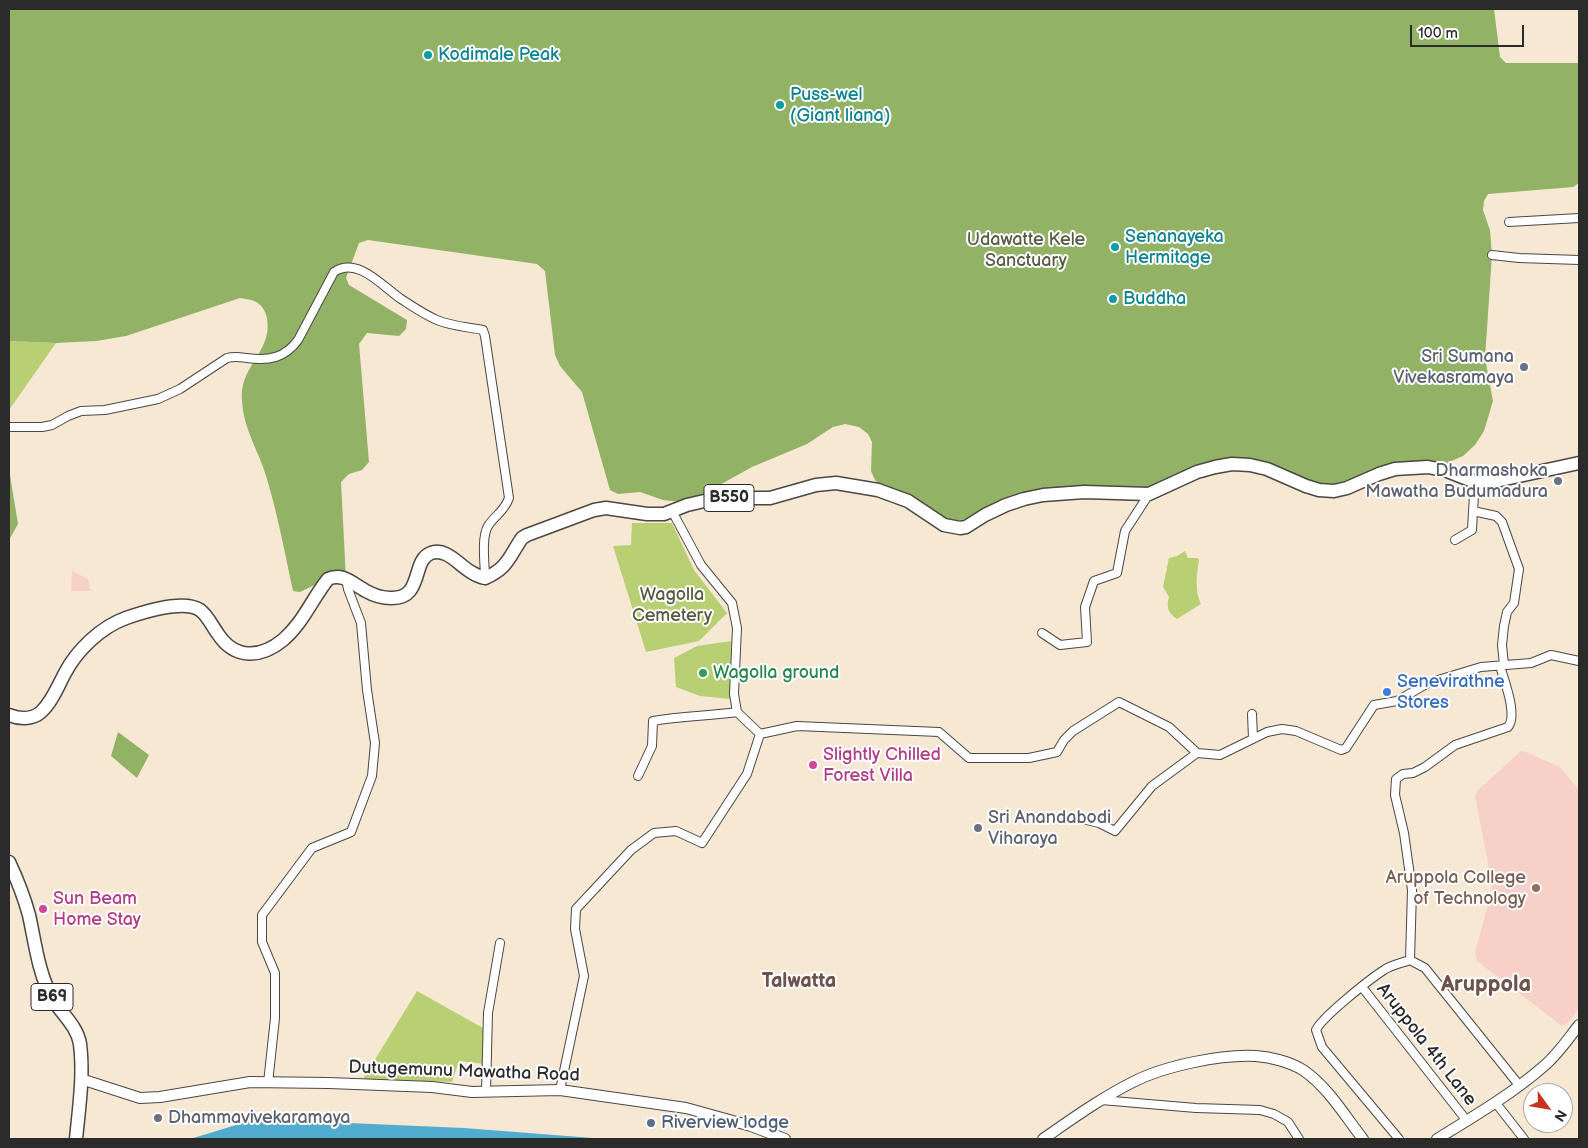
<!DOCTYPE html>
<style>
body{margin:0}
#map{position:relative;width:1588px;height:1148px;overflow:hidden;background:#f7e8d4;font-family:"Balsamiq Sans",sans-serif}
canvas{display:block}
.frame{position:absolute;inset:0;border:10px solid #2b2b2b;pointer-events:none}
.north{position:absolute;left:1523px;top:1083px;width:50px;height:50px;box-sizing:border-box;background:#fff;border:1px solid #aaa;border-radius:50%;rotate:122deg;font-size:14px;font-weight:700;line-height:20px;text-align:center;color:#2b2b2b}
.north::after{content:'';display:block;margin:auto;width:18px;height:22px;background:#c8321e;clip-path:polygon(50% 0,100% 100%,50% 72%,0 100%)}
.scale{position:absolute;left:1410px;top:25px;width:114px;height:22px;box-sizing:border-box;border:2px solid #2b2b2b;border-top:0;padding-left:6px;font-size:15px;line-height:18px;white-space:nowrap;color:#2b2b2b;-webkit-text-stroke:4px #fff;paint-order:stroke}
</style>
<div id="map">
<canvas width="1588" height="1148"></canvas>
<div class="frame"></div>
<div class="north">N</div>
<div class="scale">100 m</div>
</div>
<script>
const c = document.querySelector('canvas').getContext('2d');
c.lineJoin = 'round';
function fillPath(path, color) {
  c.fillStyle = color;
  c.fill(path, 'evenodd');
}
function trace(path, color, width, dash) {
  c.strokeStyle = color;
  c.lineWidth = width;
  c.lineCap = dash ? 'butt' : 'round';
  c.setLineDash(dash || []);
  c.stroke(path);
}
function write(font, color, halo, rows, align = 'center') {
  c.font = font + ' "Balsamiq Sans",sans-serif';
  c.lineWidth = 4;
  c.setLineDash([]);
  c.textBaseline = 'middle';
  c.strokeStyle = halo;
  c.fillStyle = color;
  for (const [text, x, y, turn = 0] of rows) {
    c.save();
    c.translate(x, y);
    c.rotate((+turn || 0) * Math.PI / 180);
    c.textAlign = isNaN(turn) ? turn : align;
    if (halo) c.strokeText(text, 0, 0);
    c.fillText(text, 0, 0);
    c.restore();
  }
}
fillPath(new Path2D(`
 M72 571 88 579 91 591H71Z
 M1521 751 1526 752 1560 767 1579 790V1008L1569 1022 1562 1026 1477 961 1475 952 1492 891V884L1475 796 1478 790Z`), '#f7d1c8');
fillPath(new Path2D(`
 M9 341 56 343 9 410Z
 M632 523H672L694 570 727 613 699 641 646 652 613 546 631 545Z
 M1185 551 1188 558H1197L1199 559C1197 575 1194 590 1201 604L1177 619C1168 613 1166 607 1169 597L1163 587 1169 558 1177 556Z
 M731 641 730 699 700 696 676 687 674 658 697 646Z
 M417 991 483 1028 484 1064 459 1061 452 1082 363 1079Z`), '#b9cf73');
fillPath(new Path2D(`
 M9 9H1494L1500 57 1506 63H1579V183L1573 187 1488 194 1484 201 1483 210 1490 230 1492 255 1485 358 1493 401 1484 431 1475 445 1463 456 1447 463 1427 464 1384 469 1334 484 1322 486 1250 465 1133 492 1019 494 965 519 952 522 941 519 915 497 882 487 875 480 871 471 872 442 868 434 859 427 845 424 833 427 807 444 752 467 698 497 681 502 663 500 640 492 618 494 610 490 582 392 560 366 555 355 545 271 537 264 368 240 359 243 346 278 349 285 407 320 406 329 399 336 367 333 359 344 369 462 362 470 349 474 341 482 346 579 333 576 300 592 293 591C285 554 278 516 267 479 260 453 243 429 242 400 240 374 257 362 265 341 270 328 269 307 254 301 250 299 244 299 240 298L126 336 96 341 56 343 9 341Z
 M9 469 18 524 9 540Z
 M118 732 149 755 137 778 111 756Z`), '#92b265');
fillPath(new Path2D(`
 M256 1119 464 1128 606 1139H190Z`), '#52accf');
const minor = new Path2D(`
 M1509 222 1579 218
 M1492 255 1519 258 1579 260
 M9 427H42L52 425 68 416 81 411 105 410 158 399 180 389 227 358C235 356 239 357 247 358 269 361 285 358 298 340L334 272C358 256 383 287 401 299 412 306 425 315 437 320 451 326 468 327 483 330L485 336 509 498C504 512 495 515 488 526 481 538 485 564 485 578
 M1475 482 1473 511 1496 516 1502 522 1519 569 1514 603 1507 612 1504 626 1502 645 1504 665
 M1455 540 1472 530 1473 511
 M1042 633 1060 645 1087 642 1085 607 1094 581 1117 573 1125 531 1149 494
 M1252 714 1253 738
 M760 734 797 726 939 732 969 758H1029L1057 752 1064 740 1073 731 1119 702 1169 727 1197 753
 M638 776 652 746 653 721C681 716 709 716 737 712
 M1074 817 1099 823 1115 831 1152 786 1197 753 1220 755 1267 732 1282 729 1296 731 1341 750 1346 748 1374 705 1397 701 1428 683 1481 667 1531 663 1551 655 1579 661
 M1410 960 1412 890 1404 833 1395 795 1396 779 1403 774 1413 773 1425 767 1455 745 1508 727C1518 715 1504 680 1500 666
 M1362 987 1467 1121
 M268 1083 275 1018V973L262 942V915L312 848 351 832 372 776 375 743 367 690 361 623 348 589 346 579
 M560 1090 584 976 575 929 576 909 631 850 654 833 676 831 702 843 747 774 760 734 737 712 734 694 737 628 732 603 701 565 672 511
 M486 1092 488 1013 500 943
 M1101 1100 1196 1108 1260 1110 1274 1114 1288 1122 1299 1139
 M1495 1102 1524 1139
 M1399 1139 1322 1047 1316 1030C1322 1017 1370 979 1384 970 1391 965 1402 963 1410 960L1425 968 1519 1085`);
const tertiary = new Path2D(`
 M81 1079 140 1098 160 1097 250 1082 329 1083 432 1087 472 1092 560 1090 686 1108 751 1126 785 1139
 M1043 1139C1072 1119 1101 1098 1133 1082 1164 1066 1221 1054 1256 1056 1271 1057 1290 1062 1303 1070 1328 1087 1345 1116 1363 1139
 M1437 1139C1473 1117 1512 1094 1544 1066 1558 1054 1568 1039 1579 1025`);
const primary = new Path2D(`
 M9 715C19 719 32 720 41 712 52 702 58 686 65 673 77 650 101 627 126 618 143 612 184 599 200 610 208 616 212 626 218 634 235 660 261 658 283 640 303 623 312 599 328 579 342 572 353 584 366 591 373 595 382 598 391 598 424 599 411 560 431 553 446 547 460 566 471 572 476 575 480 577 485 578 508 568 509 557 522 538L527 535 594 510 606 508 647 514H664L687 505 713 499 725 498H770L816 485 836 483 878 490 908 501 944 525 960 528 966 527 985 515 1006 505 1024 499 1043 495 1084 492 1149 494 1197 472 1215 467 1232 464 1250 465 1267 469 1306 486 1319 490 1334 491 1347 488 1379 474 1395 469 1428 467 1447 471 1475 482 1496 481 1579 463
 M9 862C17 879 24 897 29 915 35 942 38 971 51 996 60 1013 77 1025 80 1044 84 1075 79 1108 76 1139`);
trace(minor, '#4a4744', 10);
trace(tertiary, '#4a4744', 12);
trace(primary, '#4a4744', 15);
trace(minor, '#fff', 8);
trace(tertiary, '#fff', 10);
trace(primary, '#fff', 12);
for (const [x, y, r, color] of [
 [428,55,5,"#0f9aa8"],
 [780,105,5,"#0f9aa8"],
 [1115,247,5,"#0f9aa8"],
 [1113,299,5,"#0f9aa8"],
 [1524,367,5,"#6b7280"],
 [1558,481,5,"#6b7280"],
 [703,673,5,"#2e9e5b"],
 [1387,692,5,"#3f7fe0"],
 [813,765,5,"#d1479c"],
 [978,828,5,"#6b7280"],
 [1536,888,5,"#8d6e63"],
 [43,909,5,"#d1479c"],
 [158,1118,5,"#6b7280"],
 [651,1123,5,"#5c6f8a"]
]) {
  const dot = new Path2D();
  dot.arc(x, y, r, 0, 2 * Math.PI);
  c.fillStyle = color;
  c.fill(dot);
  trace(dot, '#fff', 2);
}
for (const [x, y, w] of [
 [729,498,50],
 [52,997,42]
]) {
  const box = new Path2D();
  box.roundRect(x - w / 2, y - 13.5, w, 27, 4);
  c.fillStyle = '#fff';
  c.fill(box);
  trace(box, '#2b2b2b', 1);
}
write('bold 16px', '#2b2b2b', null, [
 ["B550",729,498],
 ["B69",52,997]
]);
write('18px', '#0d838f', '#fff', [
 ["Kodimale Peak",438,55],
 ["Puss-wel",790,95],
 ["(Giant liana)",790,116],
 ["Senanayeka",1125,237],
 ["Hermitage",1125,258],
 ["Buddha",1123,299]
], 'left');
write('18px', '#565c41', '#fff', [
 ["Udawatte Kele",1026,240],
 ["Sanctuary",1026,261],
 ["Wagolla",672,595],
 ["Cemetery",672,616]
]);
write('18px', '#5b616d', '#fff', [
 ["Sri Sumana",1514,357],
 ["Vivekasramaya",1514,378],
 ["Dharmashoka",1548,471],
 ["Mawatha Budumadura",1548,492],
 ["Sri Anandabodi",988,818,"left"],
 ["Viharaya",988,839,"left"],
 ["Dhammavivekaramaya",168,1118,"left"]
], 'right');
write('18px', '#27864d', '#fff', [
 ["Wagolla ground",713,673]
], 'left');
write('18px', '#366cbe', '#fff', [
 ["Senevirathne",1397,682],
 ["Stores",1397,703]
], 'left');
write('18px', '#b23c85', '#fff', [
 ["Slightly Chilled",823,755],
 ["Forest Villa",823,776],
 ["Sun Beam",53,899],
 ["Home Stay",53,920]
], 'left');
write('18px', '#785e54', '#fff', [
 ["Aruppola College",1526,878],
 ["of Technology",1526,899]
], 'right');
write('18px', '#2b2b2b', '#fff', [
 ["Aruppola 4th Lane",1426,1045,52],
 ["Dutugemunu Mawatha Road",464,1072,2]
]);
write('18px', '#4e5e75', '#fff', [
 ["Riverview lodge",661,1123]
], 'left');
write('bold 20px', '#6e534d', '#fff', [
 ["Talwatta",799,982]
]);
write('bold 22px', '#6e534d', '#fff', [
 ["Aruppola",1486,985]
]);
</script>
